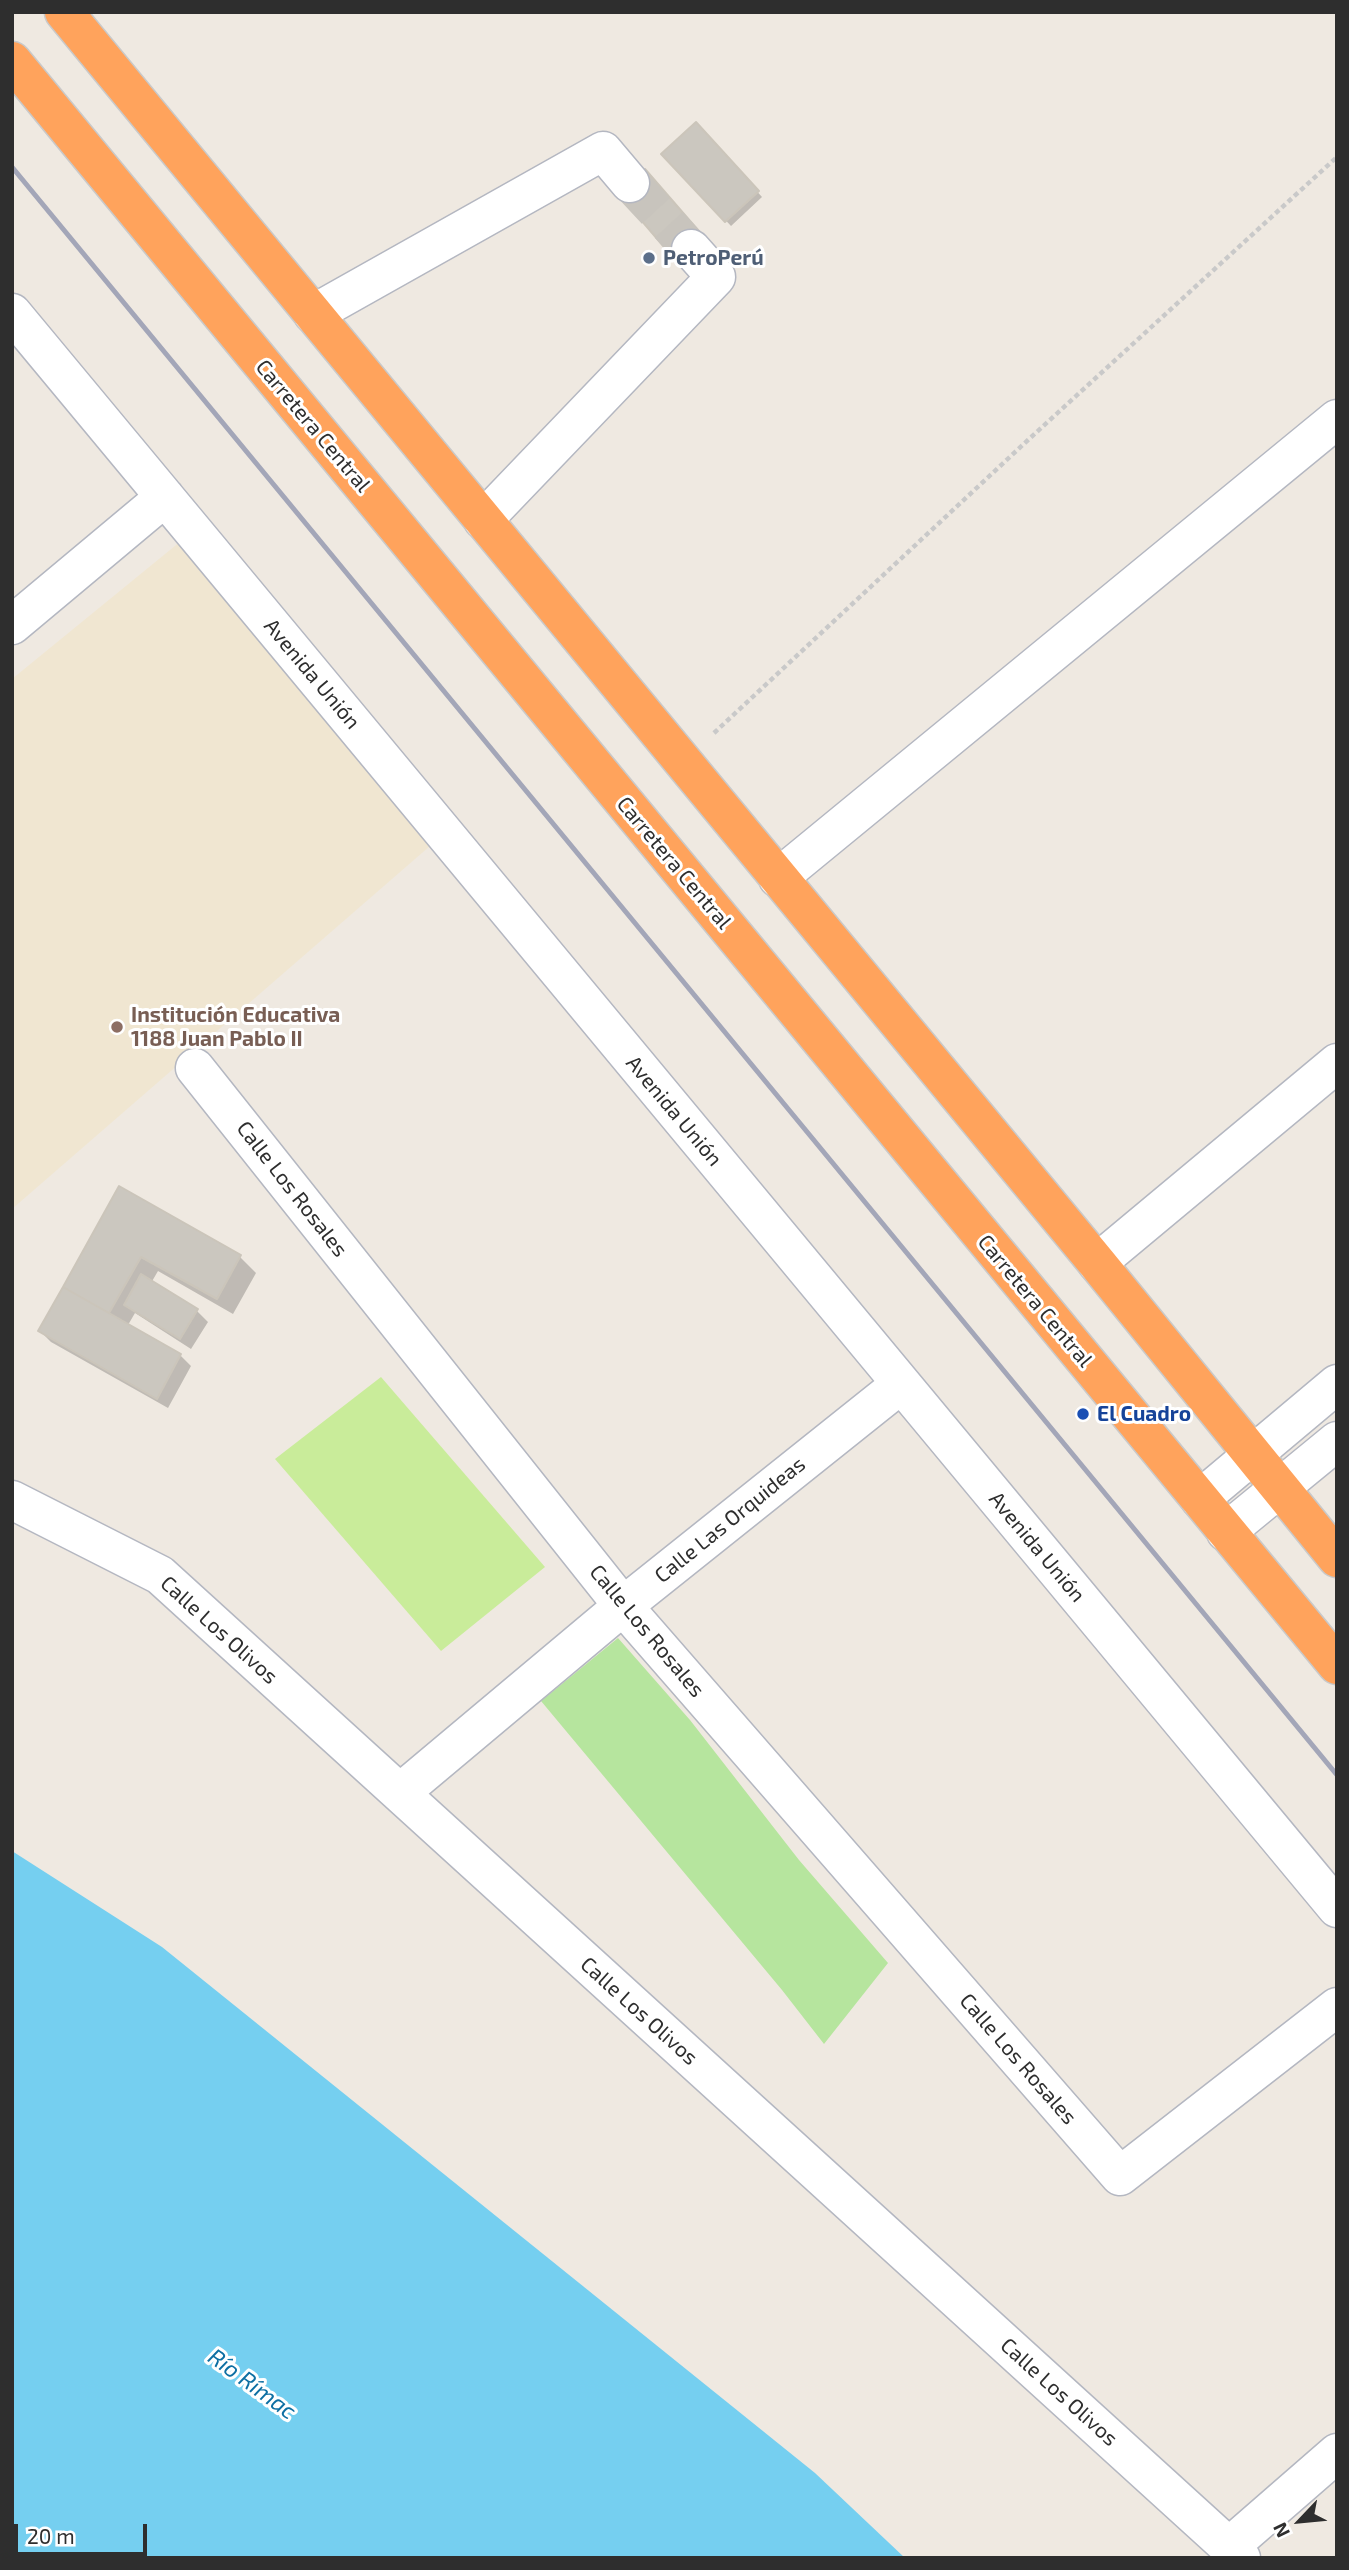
<!DOCTYPE html>
<meta charset="utf-8">
<style>
body{margin:0}
#map{position:relative;width:1349px;height:2570px;overflow:hidden;background:#efe9e1;font-family:"Exo 2",sans-serif}
canvas{display:block}
.frame{position:absolute;inset:0;border:14px solid #2e2e2e;pointer-events:none}
.north{position:absolute;left:1265px;top:2486px;width:70px;height:70px;-webkit-text-stroke:5px #fff;paint-order:stroke;rotate:244deg;font-size:19px;font-weight:700;line-height:28px;text-align:center;color:#2e2e2e}
.north::after{content:'';display:block;margin:auto;width:24px;height:32px;background:#2e2e2e;clip-path:polygon(50% 0,100% 100%,50% 72%,0 100%)}
.scale{position:absolute;left:14px;top:2524px;width:133px;height:32px;box-sizing:border-box;border:4px solid #2e2e2e;border-top:0;padding-left:9px;font-size:21px;line-height:24px;white-space:nowrap;color:#2e2e2e;-webkit-text-stroke:5px #fff;paint-order:stroke}
</style>
<div id="map">
<canvas width="1349" height="2570"></canvas>
<div class="frame"></div>
<div class="north">N</div>
<div class="scale">20 m</div>
</div>
<script>
const c = document.querySelector('canvas').getContext('2d');
c.lineJoin = 'round';
function fillPath(path, color) {
  c.fillStyle = color;
  c.fill(path, 'evenodd');
}
function trace(path, color, width, dash) {
  c.strokeStyle = color;
  c.lineWidth = width;
  c.lineCap = dash ? 'butt' : 'round';
  c.setLineDash(dash || []);
  c.stroke(path);
}
function write(font, color, halo, rows, align = 'center') {
  c.font = font + ' "Exo 2",sans-serif';
  c.lineWidth = 6;
  c.setLineDash([]);
  c.textBaseline = 'middle';
  c.strokeStyle = halo;
  c.fillStyle = color;
  for (const [text, x, y, turn = 0] of rows) {
    c.save();
    c.translate(x, y);
    c.rotate((+turn || 0) * Math.PI / 180);
    c.textAlign = isNaN(turn) ? turn : align;
    if (halo) c.strokeText(text, 0, 0);
    c.fillText(text, 0, 0);
    c.restore();
  }
}
fillPath(new Path2D(`
 M181 541 430 846 12 1209V679Z`), '#f0e6d1');
fillPath(new Path2D(`
 M618 1638 690 1720 799 1860 888 1963 824 2044 782 1990 541 1701Z`), '#b6e59e');
fillPath(new Path2D(`
 M381 1377 545 1567 441 1651 275 1459Z`), '#c9ec9a');
fillPath(new Path2D(`
 M12 1851 162 1947 815 2473 905 2558H12Z`), '#75cff0');
fillPath(new Path2D(`
 M696 124 762 197 731 226 664 154Z
 M120 1189 240 1257 256 1273 233 1314 158 1271 151 1283 197 1311 208 1322 191 1349 135 1313 128 1325 180 1355 191 1366 168 1408 51 1342 40 1331Z`), '#0003');
const building = new Path2D(`
 M696 122 759 191 725 222 661 154Z
 M645 169 704 237 676 261 618 193Z
 M119 1186 241 1255 217 1299 141 1257 109 1313 63 1287Z
 M141 1274 198 1309 180 1339 124 1305Z
 M63 1287 181 1354 157 1399 38 1331Z`);
fillPath(building, '#cbc7bf');
trace(building, '#cbc5ba', 2);
trace(new Path2D(`
 M630 183 691 249`), '#c8c4bd', 38, [38, 19]);
const minor = new Path2D(`
 M12 313 1337 1908
 M313 314 603 151 630 183
 M483 520 716 277 691 249
 M12 625 165 497
 M778 878 1337 419
 M195 1068 623 1606 1120 2176 1337 2007
 M1097 1263 1337 1063
 M1200 1499 1337 1384
 M12 1500 160 1575 1241 2558
 M1226 1532 1337 1441
 M400 1793 623 1606 901 1384
 M1229 2547 1337 2453`);
const highway = new Path2D(`
 M64 12 1097 1263 1337 1558
 M12 61 1337 1665`);
trace(minor, '#b4b7c1', 41);
trace(highway, '#c9c9c9', 41);
trace(new Path2D(`
 M714 733 1028 440 1337 157`), '#c9c9c9', 4.5, [5, 3.5]);
trace(minor, '#fff', 38);
trace(highway, '#ffa35c', 38);
trace(new Path2D(`
 M12 167 1337 1775`), '#a3a6b8', 5);
for (const [x, y, r, color] of [
 [649,258,7,"#5c6f8a"],
 [117,1027,7,"#8d6e63"],
 [1083,1414,7,"#1a4fb4"]
]) {
  const dot = new Path2D();
  dot.arc(x, y, r, 0, 2 * Math.PI);
  c.fillStyle = color;
  c.fill(dot);
  trace(dot, '#fff', 2.5);
}
write('bold 21px', '#4e5e75', '#fff', [
 ["PetroPerú",663,258]
], 'left');
write('21px', '#2e2e2e', '#fff', [
 ["Carretera Central",313,426,50],
 ["Avenida Unión",312,674,50],
 ["Carretera Central",674,863,50],
 ["Avenida Unión",674,1111,50],
 ["Calle Los Rosales",292,1189,52],
 ["Carretera Central",1035,1301,50],
 ["Calle Las Orquideas",730,1520,-39],
 ["Avenida Unión",1037,1547,50],
 ["Calle Los Olivos",219,1630,42],
 ["Calle Los Rosales",647,1631,50],
 ["Calle Los Olivos",639,2011,42],
 ["Calle Los Rosales",1018,2059,49],
 ["Calle Los Olivos",1059,2392,42]
]);
write('bold 21px', '#785e54', '#fff', [
 ["Institución Educativa",131,1015],
 ["1188 Juan Pablo II",131,1039]
], 'left');
write('bold 21px', '#164399', '#fff', [
 ["El Cuadro",1097,1414]
], 'left');
write('italic 23px', '#0d6fa3', '#fff', [
 ["Río Rímac",252,2384,36]
]);
</script>
